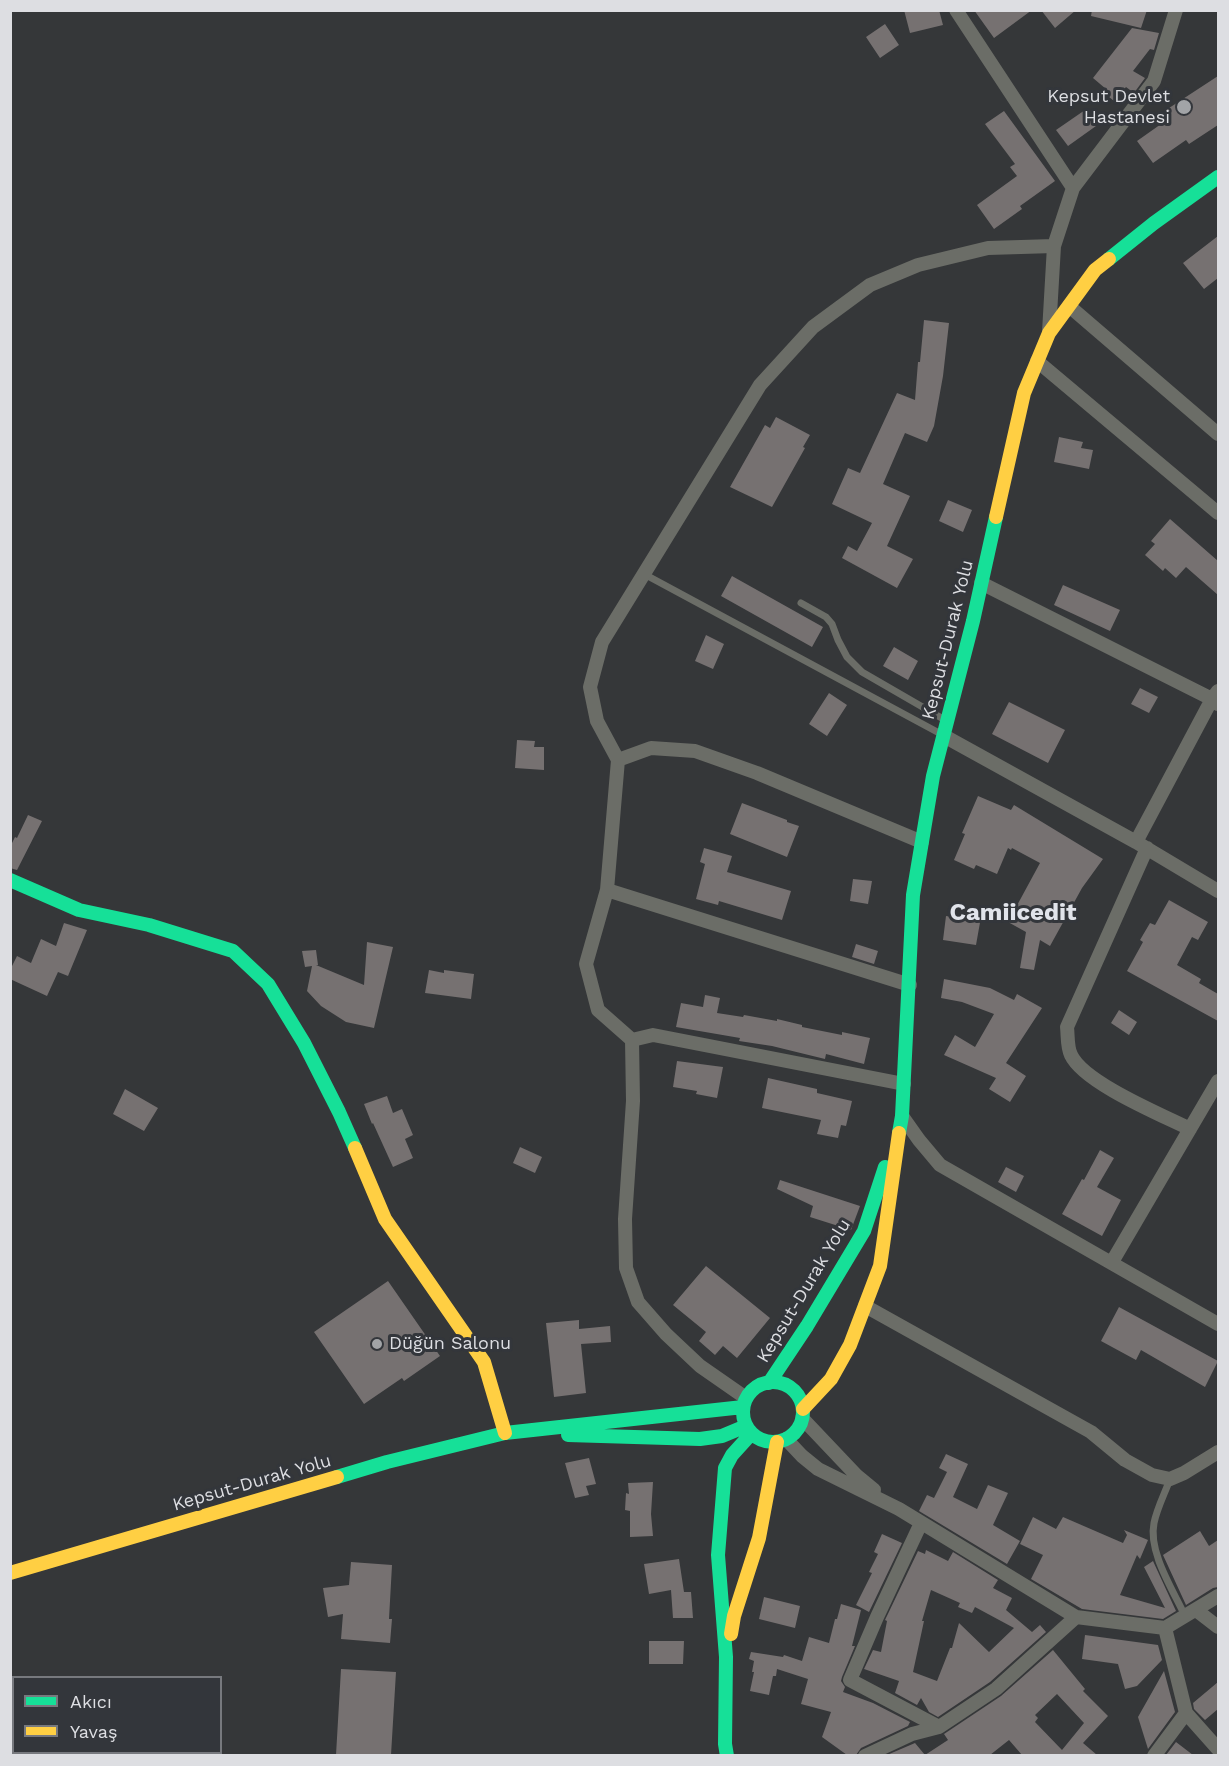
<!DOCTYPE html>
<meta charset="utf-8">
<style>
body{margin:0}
#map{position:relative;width:1229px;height:1766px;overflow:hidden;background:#353739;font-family:"Work Sans",sans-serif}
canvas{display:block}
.frame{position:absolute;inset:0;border:12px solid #dddee2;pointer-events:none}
.legend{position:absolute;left:12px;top:1676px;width:210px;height:78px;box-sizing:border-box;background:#33363b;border:2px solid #77797e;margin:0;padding:8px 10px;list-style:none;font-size:18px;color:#dddee2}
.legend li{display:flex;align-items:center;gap:12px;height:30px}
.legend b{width:30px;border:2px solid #77797e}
</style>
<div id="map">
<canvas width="1229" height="1766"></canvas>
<div class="frame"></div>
<ul class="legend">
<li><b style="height:8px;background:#16e098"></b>Akıcı</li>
<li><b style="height:8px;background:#ffcf43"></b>Yavaş</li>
</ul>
</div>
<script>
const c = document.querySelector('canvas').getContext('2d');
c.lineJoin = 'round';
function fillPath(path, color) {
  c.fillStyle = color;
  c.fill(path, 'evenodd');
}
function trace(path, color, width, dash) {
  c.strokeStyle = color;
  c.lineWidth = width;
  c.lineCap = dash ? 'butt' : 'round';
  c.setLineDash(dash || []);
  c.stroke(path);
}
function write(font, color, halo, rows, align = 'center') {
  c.font = font + ' "Work Sans",sans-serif';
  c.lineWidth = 6;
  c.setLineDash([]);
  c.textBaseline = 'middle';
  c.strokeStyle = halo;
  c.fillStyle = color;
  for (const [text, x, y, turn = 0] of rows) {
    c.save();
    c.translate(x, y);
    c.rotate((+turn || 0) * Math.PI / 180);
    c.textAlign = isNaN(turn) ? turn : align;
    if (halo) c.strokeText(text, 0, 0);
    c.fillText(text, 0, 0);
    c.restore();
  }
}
fillPath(new Path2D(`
 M904 10H939L943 25 910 33Z
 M974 10H1032L994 38Z
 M1041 10H1076L1055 28Z
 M1092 10H1147L1141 28 1091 16Z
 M885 24 899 45 880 58 866 37Z
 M1132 28 1159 33 1154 50 1150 49 1133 71 1145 78 1134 93 1126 87 1114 101 1103 92 1106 89 1093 78Z
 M1218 76V125L1189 144 1186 140 1153 163 1137 141 1171 117 1166 110Z
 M1085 110 1096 126 1068 146 1056 130Z
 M1004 111 1055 181 1020 206 1022 209 994 229 977 205 1017 176 1010 167 1015 164 985 124Z
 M1218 236V278L1204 289 1183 263Z
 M924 320 949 323 943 376 934 426 927 442 905 433 883 484 910 496 887 546 913 559 897 588 842 558 848 546 857 551 872 523 832 504 848 468 860 473 897 393 915 400 918 362H920Z
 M776 417 810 435 803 447 805 448 772 507 730 487 765 425 770 428Z
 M1059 437 1083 442 1081 448 1093 450 1089 469 1054 462Z
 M948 500 972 510 963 532 939 521Z
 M1170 519 1218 561V595L1186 567 1176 578 1165 568 1163 571 1145 555 1155 544 1151 541Z
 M732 576 823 627 812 647 721 596Z
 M1063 585 1120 610 1110 631 1054 605Z
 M706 635 724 644 713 669 695 661Z
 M894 647 918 661 908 680 883 666Z
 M1140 688 1158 697 1149 713 1131 704Z
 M829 693 847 705 827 736 809 724Z
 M1009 702 1065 730 1048 763 992 734Z
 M517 740 535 741 534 747H544V770L515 768Z
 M978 796 1011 810 1014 805 1103 859 1082 888 1050 946 1040 940 1034 970 1020 968 1026 932 1008 922 1040 863 1012 848 1011 850 1008 848 997 874 976 865 974 869 954 860 965 834 962 833Z
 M742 803 787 820V822L799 826 787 857 730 834Z
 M28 815 42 821 17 870 10 868V847L15 837 17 838Z
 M704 848 732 856 727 872 791 891 782 920 719 901 718 905 696 899 705 864 700 862Z
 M853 879 872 881 868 904 850 901Z
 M1169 900 1208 922 1198 940 1192 937 1177 965 1201 979 1199 983 1218 994V1021L1127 971 1143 942 1140 940 1150 923 1155 925Z
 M960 914 981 917 976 945 943 940 946 916 959 918Z
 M64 923 87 930 68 976 58 972 47 996 10 979V970L17 956 31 963 41 939 56 946Z
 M367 942 393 947 374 1028 346 1022 321 1006 307 991 312 966 305 967 302 951 316 950 318 965H316L364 985Z
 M856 944 878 951 874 964 852 957Z
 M429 970 444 973V970L474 974 471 999 425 993Z
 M944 979 990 988 1014 1000 1017 994 1042 1008 1006 1063 1026 1076 1010 1102 989 1089 996 1078 944 1055 955 1035 975 1047 994 1014 962 1002 941 998Z
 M705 995 720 998 717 1013 743 1017 744 1015 777 1021V1019L802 1025V1027L842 1035V1032L870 1038 864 1064 826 1054 825 1059 772 1046 739 1041 740 1038 676 1027 681 1003 703 1007Z
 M1119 1010 1137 1022 1129 1035 1111 1023Z
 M677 1061 723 1067 717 1098 696 1094 697 1091 673 1087Z
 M768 1078 817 1089V1093L852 1101 846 1126 841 1125 838 1138 817 1134 821 1120 762 1108Z
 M125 1089 158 1108 144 1131 113 1114Z
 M387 1096 393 1113 402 1109 413 1135 405 1139 413 1158 393 1167 373 1123 372 1124 364 1104Z
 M520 1147 542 1157 535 1173 513 1163Z
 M1100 1150 1114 1158 1097 1187 1121 1200 1102 1236 1062 1214 1082 1179 1084 1180Z
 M1006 1167 1024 1176 1016 1192 998 1182Z
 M780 1180 860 1206 851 1230 810 1217 813 1206 777 1189Z
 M706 1266 770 1318 737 1358 723 1346 715 1355 699 1341 706 1332 673 1305Z
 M388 1281 440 1356 404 1381 402 1378 364 1404 314 1332Z
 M1119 1307 1218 1361 1205 1387 1141 1350 1136 1360 1101 1341Z
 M579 1320V1329L610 1326 611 1342 581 1344 586 1393 554 1397 546 1323Z
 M946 1454 968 1464 953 1497 977 1509 988 1485 1008 1493 993 1525 1020 1541 1007 1564 919 1511 927 1495 934 1498 947 1472 939 1468Z
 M589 1458 596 1484 586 1486 589 1495 575 1498 565 1463Z
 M653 1482 651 1514 653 1536 630 1537V1511L625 1510 626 1493 629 1494 628 1483Z
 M1033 1517 1056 1529 1063 1517 1123 1543 1127 1535 1124 1530 1148 1540 1140 1559 1137 1555 1120 1595 1165 1608 1144 1567 1153 1561 1176 1611 1163 1619 1082 1609 1031 1579 1043 1555 1020 1544Z
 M1200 1531 1209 1546 1218 1540V1587L1213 1588 1186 1605 1163 1555Z
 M882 1534 902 1543 869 1612 856 1605 872 1573 869 1572 878 1554 874 1552Z
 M926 1550 948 1561 953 1552 998 1580 993 1588 1012 1598 1006 1610 1032 1632 1040 1625 1046 1632 990 1682 938 1717 929 1712 921 1698 917 1705 895 1693 899 1681 864 1669 873 1650 881 1652 887 1621 885 1620 918 1551 925 1554ZM931 1590 960 1603 958 1607 972 1613 975 1607 1014 1628 989 1652 959 1623 952 1648H950L937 1681 913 1672 924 1621H922Z
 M679 1559 684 1592H691L693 1618H673L671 1590 649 1594 644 1564Z
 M351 1562 392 1565 389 1619H392L390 1643 341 1639 343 1614 328 1617 323 1588 349 1585Z
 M764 1597 800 1606 795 1628 759 1619Z
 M841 1604 861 1610 852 1646H855L842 1677 841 1681 845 1687 843 1692 873 1703 910 1722 908 1726 861 1748 856 1755H847L822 1737 831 1712 801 1704 808 1679 777 1669 776 1676H773L769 1695 750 1691 754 1672H752L754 1661 749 1659 751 1652 783 1657 784 1655 802 1661 809 1637 829 1643 835 1619H837Z
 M1085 1635 1158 1645 1162 1660 1137 1686 1125 1689 1118 1664 1082 1659Z
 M649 1641H684L683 1664H649Z
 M1053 1650 1085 1689 1083 1691 1108 1716 1083 1743 1097 1755H1022L1009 1740 990 1755H887L915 1743 925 1755 948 1740 944 1734 1001 1696ZM1057 1694 1084 1723 1062 1750 1035 1722 1038 1718 1035 1715Z
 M341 1669 396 1672 391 1755H336Z
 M1164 1671 1175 1712 1148 1749 1138 1717Z
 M1218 1682V1709L1205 1720 1194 1709 1193 1703Z
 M1176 1742 1193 1755H1166Z`), '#767171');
trace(new Path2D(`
 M644 574 941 734
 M801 603 826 617 832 624 838 640 847 657 862 672 945 720
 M1170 1479C1165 1493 1157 1508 1154 1523 1148 1552 1173 1590 1185 1616`), '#6b6d67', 7);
trace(new Path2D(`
 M956 10 1073 188
 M1069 306 1218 434
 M1049 332 1054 246 1073 188 1154 81 1176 10
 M1037 361 1218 513
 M981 583 1212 699 1218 704
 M944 736 1136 842 1218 891
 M618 760 651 748 695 751 757 773 922 842
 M1136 842 1212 699 1218 691
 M1147 848 1067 1027C1068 1035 1067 1047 1071 1055 1084 1083 1162 1115 1190 1129
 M607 890 910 985
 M632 1040 653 1035 904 1084
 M902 1116 919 1140 940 1165 1218 1324
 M1112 1262 1218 1081
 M865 1306 1091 1432 1125 1460 1152 1475 1170 1479 1184 1473 1218 1452
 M746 1398 700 1366 666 1334 638 1302 626 1268 625 1219 633 1101 632 1040 598 1010 586 964 607 890 618 760 597 721 590 687 602 642 760 385 813 327 870 285 918 265 988 248 1054 246
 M802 1418 857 1476 874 1490
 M786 1439 802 1456 818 1469 899 1509 1076 1617 1165 1628 1218 1596
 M921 1523 877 1617 850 1680 939 1727
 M1196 1610 1218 1627
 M1186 1713 1218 1749
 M865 1756 912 1734 939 1727 996 1689 1076 1617
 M1154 1756 1186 1713 1165 1628`), '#6b6d67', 14);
trace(new Path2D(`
 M1109 259 1154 223 1218 177
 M10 880 79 910 149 925 233 951 268 984 304 1043 339 1112 355 1148
 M899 1133 902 1116 913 895 933 776 973 621 996 517
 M743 1412a30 30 0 1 1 60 0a30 30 0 1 1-60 0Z
 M769 1383 807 1326 864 1231 885 1167
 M568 1435 700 1439 722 1436 746 1426
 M337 1477 387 1462 505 1433 743 1407
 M727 1756 725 1744 726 1657 718 1555 725 1468 732 1455 751 1434`), '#16e098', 14);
trace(new Path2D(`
 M996 517 1024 393 1049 333 1095 270 1109 259
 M355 1148 385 1219 484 1362 505 1433
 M803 1409 831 1379 850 1345 880 1266 899 1133
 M10 1573 337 1477
 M731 1634 734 1616 759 1538 777 1442`), '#ffcf43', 14);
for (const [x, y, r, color] of [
 [1184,107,8,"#a2a4a7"],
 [377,1344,6,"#a2a4a7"]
]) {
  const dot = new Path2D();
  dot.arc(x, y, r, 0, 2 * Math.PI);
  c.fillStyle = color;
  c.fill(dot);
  trace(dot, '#33363b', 2);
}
write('18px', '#dddee2', '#33363b', [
 ["Kepsut Devlet",1170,97],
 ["Hastanesi",1170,118],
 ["Düğün Salonu",389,1344,"left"]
], 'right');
write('18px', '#dddee2', '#33363b', [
 ["Kepsut-Durak Yolu",948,640,-76],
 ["Kepsut-Durak Yolu",804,1291,-59],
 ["Kepsut-Durak Yolu",252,1483,-16]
]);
write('bold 24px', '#e1e4eb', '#33363b', [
 ["Camiicedit",1013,913]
]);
</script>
